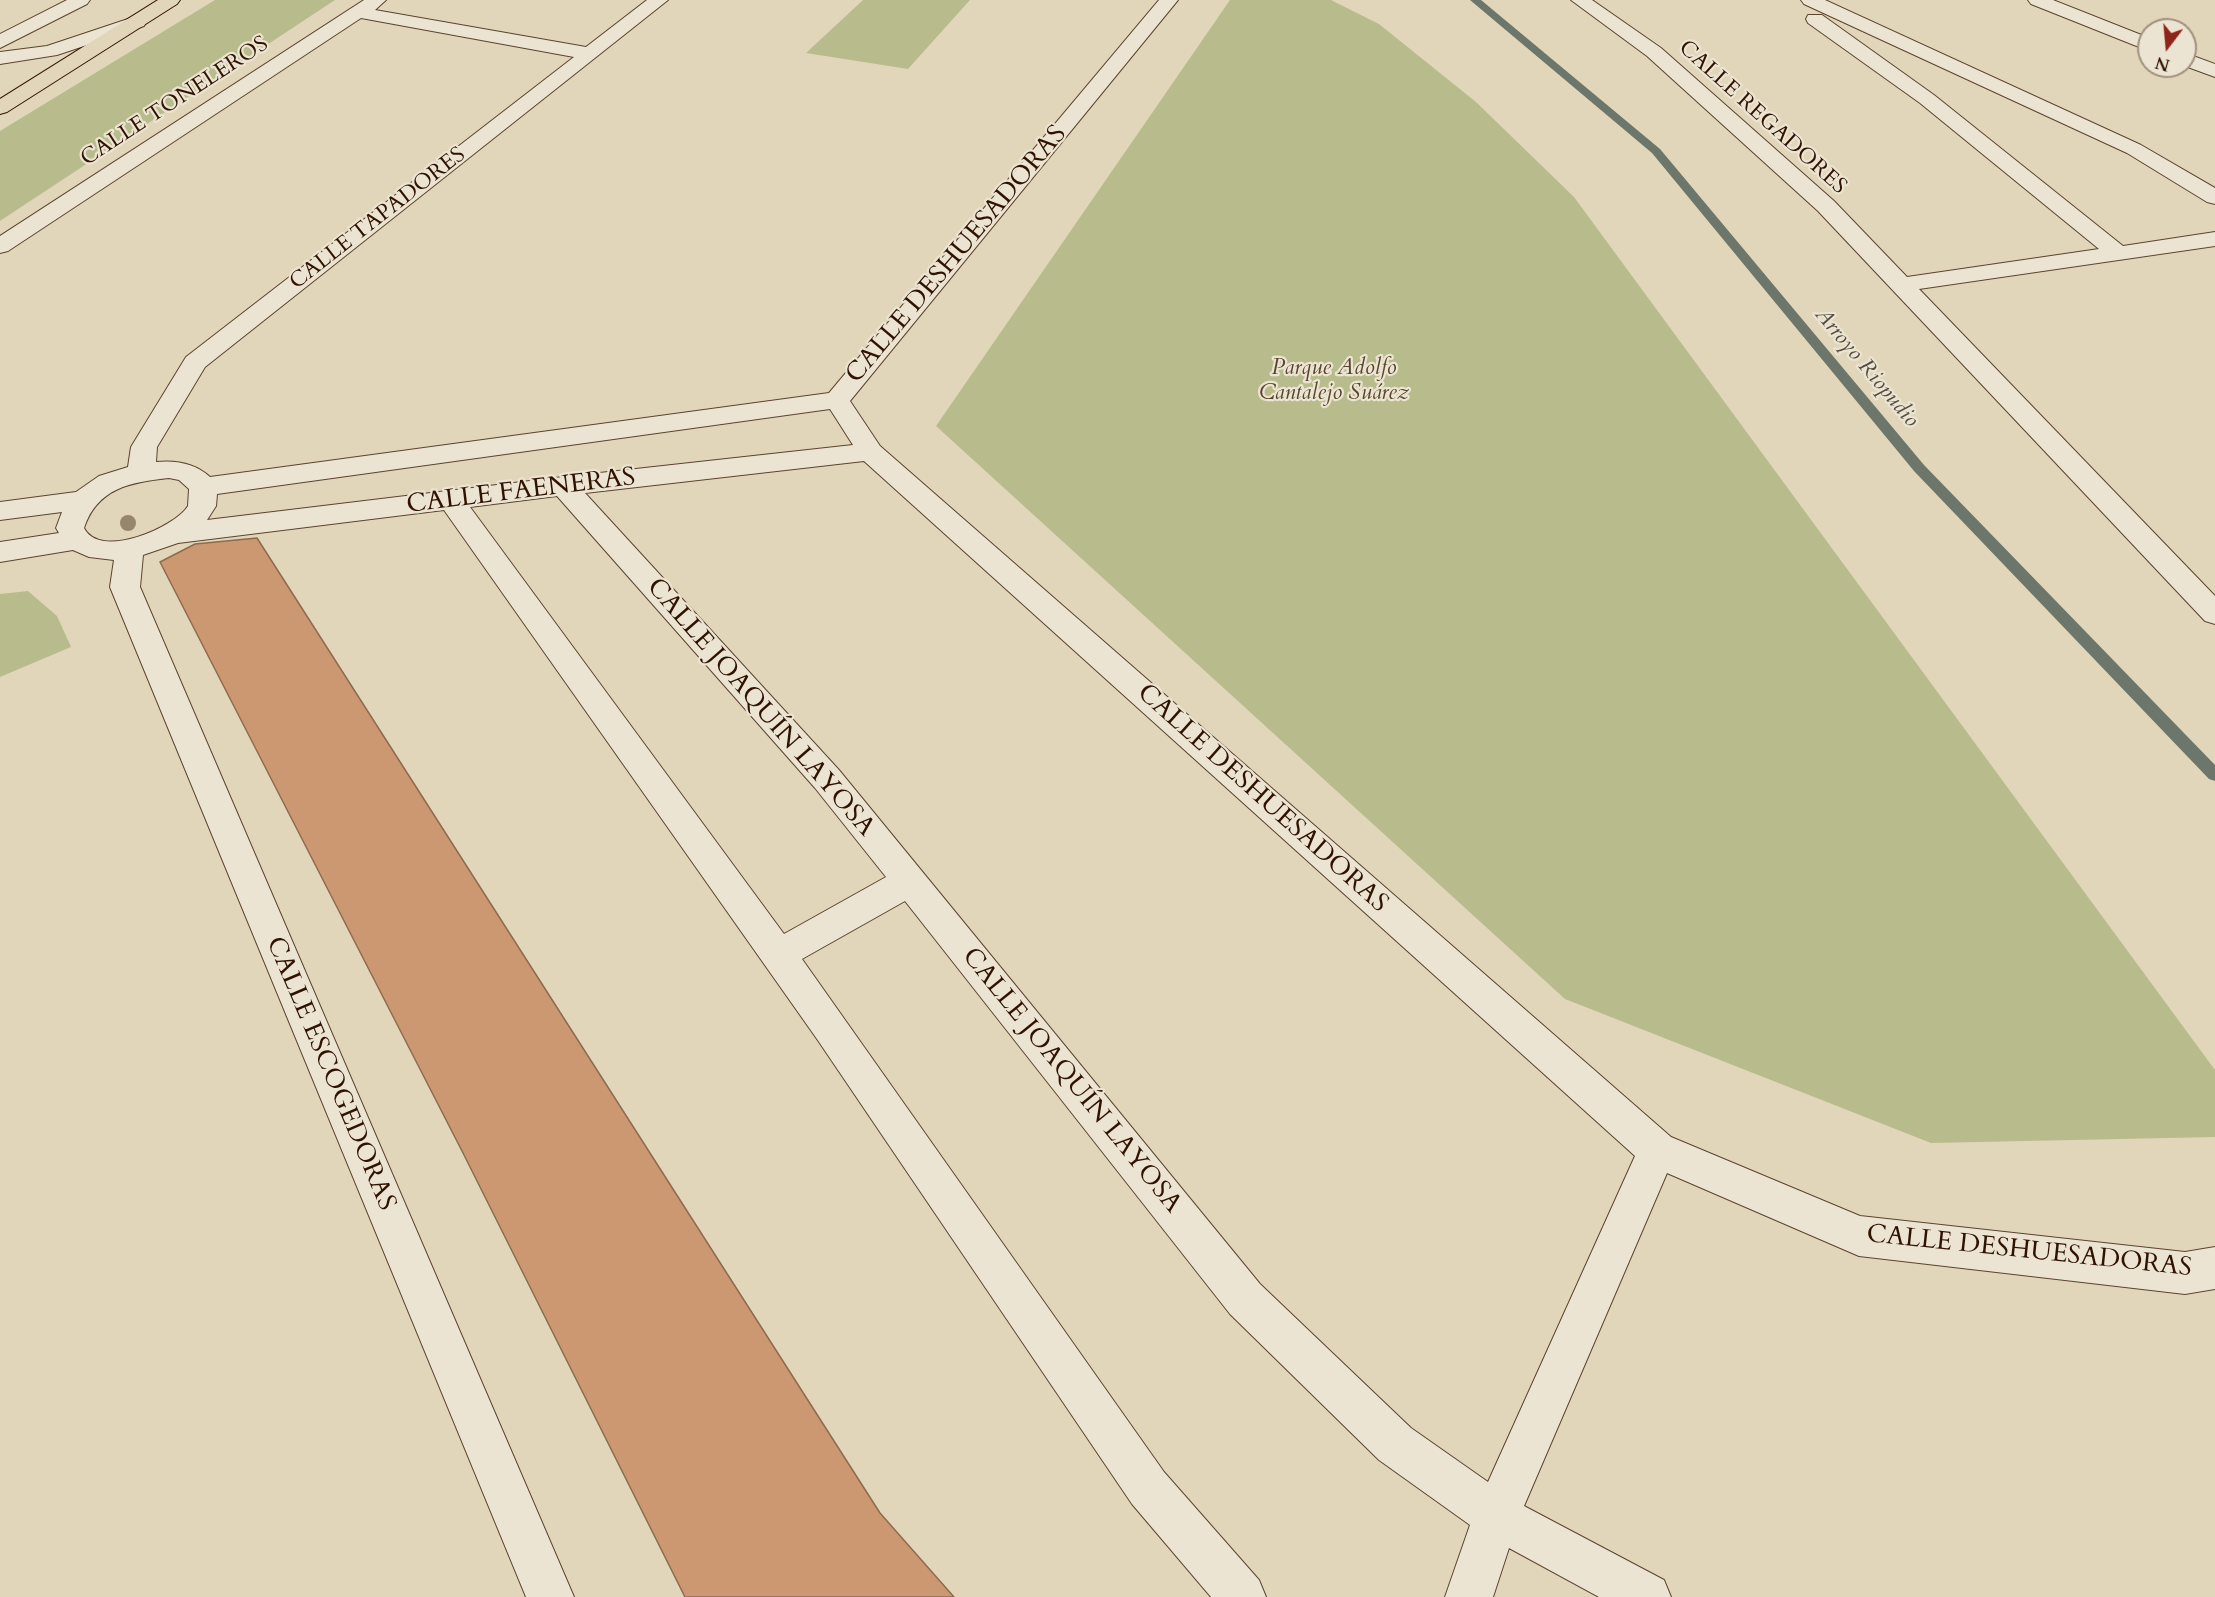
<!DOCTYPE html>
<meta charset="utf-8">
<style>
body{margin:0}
#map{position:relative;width:2215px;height:1597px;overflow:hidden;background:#e1d6b9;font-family:Cardo,serif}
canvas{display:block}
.north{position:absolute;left:2137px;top:18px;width:60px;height:60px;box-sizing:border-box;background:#ece4d2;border:2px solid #a1907e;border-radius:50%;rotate:196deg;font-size:16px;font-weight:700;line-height:24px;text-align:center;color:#301201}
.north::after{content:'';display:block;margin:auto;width:21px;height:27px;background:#8f2418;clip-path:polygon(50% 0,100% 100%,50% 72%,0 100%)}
</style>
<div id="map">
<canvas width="2215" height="1597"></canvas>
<div class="north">N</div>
</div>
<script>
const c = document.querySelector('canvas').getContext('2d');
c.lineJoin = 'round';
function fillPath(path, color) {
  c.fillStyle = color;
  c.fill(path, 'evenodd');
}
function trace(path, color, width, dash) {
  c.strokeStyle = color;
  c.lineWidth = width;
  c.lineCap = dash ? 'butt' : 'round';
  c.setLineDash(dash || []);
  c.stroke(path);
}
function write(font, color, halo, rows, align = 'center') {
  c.font = font + ' Cardo,serif';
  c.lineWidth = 4.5;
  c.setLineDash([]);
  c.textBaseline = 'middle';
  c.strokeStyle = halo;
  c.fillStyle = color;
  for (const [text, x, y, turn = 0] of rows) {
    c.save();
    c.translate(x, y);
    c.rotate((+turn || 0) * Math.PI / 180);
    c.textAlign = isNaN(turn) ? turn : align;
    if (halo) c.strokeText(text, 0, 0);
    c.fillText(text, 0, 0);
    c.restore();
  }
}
fillPath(new Path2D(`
 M215 0H335L0 221V131Z
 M863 0H970L908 69 806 53Z
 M1230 0H1331L1379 24 1476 102 1574 197 2215 1070V1137L1931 1143 1565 999 936 426Z
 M28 591 57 616 71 647 0 677V594Z`), '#b8bc8c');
fillPath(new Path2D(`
 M1470 0H1481L1660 149 1924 465 2215 765V781L2209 779 1914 471 1652 153Z`), '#6c766b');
const building = new Path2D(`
 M257 538 880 1513 954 1597H685L462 1151 160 562 195 544Z`);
fillPath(building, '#cb9871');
trace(building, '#8e6a4f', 1.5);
const minor = new Path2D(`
 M67 0H90L87 4 0 48V34Z
 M364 0H386L375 10 586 47 647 0H668L205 367 157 447 156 462C175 460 195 463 210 477L829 393 1159 0H1178L850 401 880 446 1671 1137 1860 1216 2185 1252 2215 1247V1289L2185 1294 1859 1256 1667 1173 1524 1506 1664 1580 1671 1597H1599L1509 1548 1493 1597H1445L1470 1525 1379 1460 1230 1314 905 901 802 959 1164 1472 1259 1580 1266 1597H1211L1132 1504 817 1039 444 510 178 543 143 555 140 587 574 1597H526L110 587 114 560 89 557 73 550 0 562V542L59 533 56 528 62 512 0 520V502L76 492 99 476 128 467 131 447 186 357 574 57 361 18 8 251 0 253V236ZM830 409 853 445 563 477 207 520 216 506 217 494ZM864 461 1635 1156 1488 1482 1411 1428 1260 1284 839 770 585 493ZM169 478 179 480 189 489 188 506C174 528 100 560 84 528 97 488 131 482 169 478ZM557 496 815 788 886 877 784 934 470 507Z
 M1571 0H1592L1661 48 1834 201 1907 277 2099 249 1920 103 1808 23 1806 19 1808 15H1822L1934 95 2123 246 2215 232V246L1919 289 2215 596V624L2205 621 1818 211 1647 56Z
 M1801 0H1825L2141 145 2215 188V204L2207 202 2127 153 1804 4Z
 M2028 0H2053L2149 38V51L2031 4Z
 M137 16 144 18 146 22 144 26 57 55 0 64V52L47 46Z
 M2185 53 2215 64V77L2185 66Z`);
const major = new Path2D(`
 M158 0H180L177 4 7 112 0 114V99Z`);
trace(minor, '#5c432f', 2);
trace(major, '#301201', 2);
fillPath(minor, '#ece4d2');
fillPath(major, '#e1d6b9');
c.fillStyle = '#96866b';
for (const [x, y] of [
 [128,523]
]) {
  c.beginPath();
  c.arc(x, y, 8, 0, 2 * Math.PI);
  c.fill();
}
write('22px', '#301201', '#ece4d2', [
 ["CALLE TONELEROS",175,102,-33],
 ["CALLE REGADORES",1762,118,42],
 ["CALLE TAPADORES",378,219,-38]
]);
write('italic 22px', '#534c3f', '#ece4d2', [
 ["Arroyo Riopudio",1866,368,50]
]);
write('italic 22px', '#59452b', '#ece4d2', [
 ["Parque Adolfo",1334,369],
 ["Cantalejo Suárez",1334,394]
]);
write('26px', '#301201', '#ece4d2', [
 ["CALLE DESHUESADORAS",957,255,-50],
 ["CALLE FAENERAS",521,492,-7],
 ["CALLE JOAQUÍN LAYOSA",760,708,49],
 ["CALLE DESHUESADORAS",1262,799,42],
 ["CALLE ESCOGEDORAS",330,1074,67],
 ["CALLE JOAQUÍN LAYOSA",1071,1081,51],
 ["CALLE DESHUESADORAS",2029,1252,6]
]);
</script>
